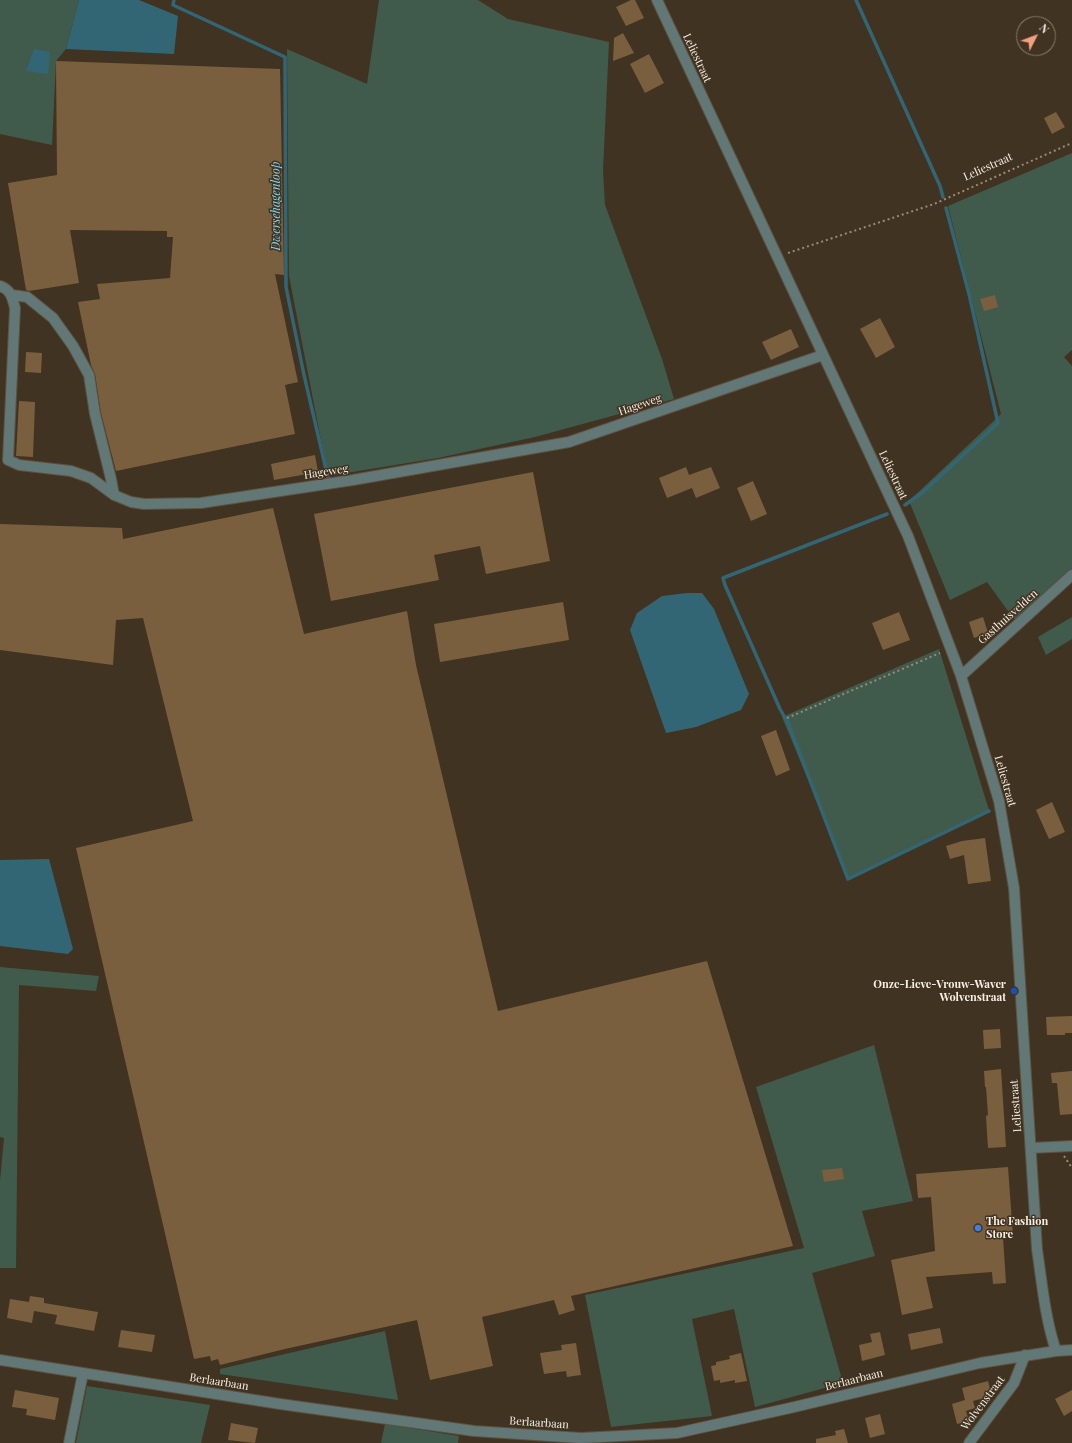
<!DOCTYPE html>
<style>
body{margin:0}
#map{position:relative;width:1072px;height:1443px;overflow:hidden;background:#403321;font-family:"Playfair Display",serif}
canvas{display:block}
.north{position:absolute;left:1016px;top:16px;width:40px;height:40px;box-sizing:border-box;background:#403321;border:1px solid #8a7e6f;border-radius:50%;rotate:48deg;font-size:11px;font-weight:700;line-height:16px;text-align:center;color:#f8efe4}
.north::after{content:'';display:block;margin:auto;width:14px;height:18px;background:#f2a081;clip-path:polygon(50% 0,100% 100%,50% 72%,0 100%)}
</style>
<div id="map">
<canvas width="1072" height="1443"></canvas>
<div class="north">N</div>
</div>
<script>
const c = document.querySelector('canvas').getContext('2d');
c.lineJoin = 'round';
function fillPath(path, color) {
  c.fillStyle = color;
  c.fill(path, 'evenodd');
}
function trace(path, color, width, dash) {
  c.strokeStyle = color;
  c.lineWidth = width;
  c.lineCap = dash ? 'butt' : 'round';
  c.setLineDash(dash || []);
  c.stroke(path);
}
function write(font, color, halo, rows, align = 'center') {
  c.font = font + ' "Playfair Display",serif';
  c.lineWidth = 3;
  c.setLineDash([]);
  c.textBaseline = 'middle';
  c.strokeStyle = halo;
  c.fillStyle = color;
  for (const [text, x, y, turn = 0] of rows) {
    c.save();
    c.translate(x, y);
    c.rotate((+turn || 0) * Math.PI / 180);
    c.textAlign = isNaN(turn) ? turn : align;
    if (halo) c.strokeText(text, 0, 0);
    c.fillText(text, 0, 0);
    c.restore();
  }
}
fillPath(new Path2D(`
 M0 0H79L66 49 56 61 52 145 0 134Z
 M379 0H478L508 19 609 42 603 171 605 205 662 359 674 399 535 437 438 458 328 476 289 276 287 49 367 84Z
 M1072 153V350L1064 357 1072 366V570L1016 622 987 582 950 600 909 501 1001 414 948 206Z
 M1072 617V639L1046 655 1038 637Z
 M939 649 989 810 849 878 782 717Z
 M0 967 99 976 96 991 19 985 16 1268H0V1181L4 1138 0 1137Z
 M874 1045 913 1201 862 1211 875 1256 812 1273 843 1383 755 1407 734 1309 692 1319 712 1416 611 1427 585 1295 804 1248 756 1087Z
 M385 1331 398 1400 220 1374V1369Z
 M87 1386 210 1405 201 1443H76Z
 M385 1424 459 1436 458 1443H381Z`), '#405b4c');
fillPath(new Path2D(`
 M79 0H139L178 16 174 54 66 49Z
 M34 49 50 52 48 74 26 71Z
 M687 593H702L714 609 749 694 741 710 696 727 666 733 630 630 637 613 662 596Z
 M49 859 73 949 68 954 0 946V860Z`), '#336675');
trace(new Path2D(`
 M174 0 173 5 285 57 286 287 304 375 328 478
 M856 0 940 186 943 197
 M905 505 923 492 998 423 969 294 946 208
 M887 514 723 578 725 585 780 709 788 723 848 879 989 811`), '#336675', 3.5);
fillPath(new Path2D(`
 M631 0H635L644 18 626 26 616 7Z
 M623 33 634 53 613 61 614 38Z
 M649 54 664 83 645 93 630 64Z
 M56 61 280 69 284 275 275 274 298 382 285 385 295 434 116 471 101 413 95 374 91 365 78 302 100 299 97 284 170 278 173 237H167V231L70 230 79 283 29 291 26 290 8 183 57 175Z
 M1056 112 1065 127 1052 134 1044 118Z
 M995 295 998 307 984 311 980 299Z
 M880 318 895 347 876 358 860 329Z
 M791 329 799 347 771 360 762 342Z
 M26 352 42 353 41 373 25 372Z
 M19 401 35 402 33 457 16 456Z
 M315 455 318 472 274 480 271 464Z
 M686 467 689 475 711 467 720 488 696 498 692 488 667 498 659 478Z
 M533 472 550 561 486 574 480 546 434 555 439 580 331 601 314 514Z
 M753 481 767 514 751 521 737 488Z
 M273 508 304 634 407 611 416 665 498 1011 707 961 793 1246 571 1296 575 1310 559 1315 554 1300 482 1317 493 1366 430 1380 417 1320 285 1349 220 1365 218 1359 211 1361 210 1356 194 1359 76 848 193 821 143 618 116 620 113 665 0 650V524L122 528 123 539Z
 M563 602 569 640 440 662 434 624Z
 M899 612 910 640 883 650 872 623Z
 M983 617 988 633 974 638 969 622Z
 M776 730 790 770 776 776 761 736Z
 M1052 802 1065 832 1049 839 1036 810Z
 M985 838 991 881 968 884 964 855 950 859 946 846 962 841Z
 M1072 1016V1033H1065V1035H1047L1046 1017Z
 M1000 1029 1001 1048 984 1049 983 1030Z
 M1001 1069 1006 1147 988 1148 986 1116 988 1115 986 1087H985L984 1071Z
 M1072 1071V1114L1060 1115 1057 1083H1052L1051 1073Z
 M1008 1167 1013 1236 1003 1237 1006 1283 993 1284 992 1272 926 1277 933 1308 902 1315 891 1260 935 1251 931 1197 918 1198 916 1174Z
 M842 1168 844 1179 824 1182 822 1170Z
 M30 1296 44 1298V1303L98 1312 94 1331 55 1324 57 1315 34 1311 32 1323 7 1318 10 1299 29 1302Z
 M940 1328 943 1343 911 1350 908 1334Z
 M121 1330 155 1335 152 1352 118 1347Z
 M880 1332 885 1355 862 1361 859 1345 872 1342 870 1334Z
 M576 1343 581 1375 567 1377 566 1371 544 1374 540 1353 562 1350 561 1345Z
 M741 1353 747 1381 735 1383V1380L720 1383V1380L714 1381 711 1366 716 1365V1362L730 1359 729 1356Z
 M988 1381 992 1396 973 1401 975 1408 966 1411 969 1421 957 1424 952 1404 965 1400 962 1388Z
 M15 1390 59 1398 55 1420 26 1415 27 1409 12 1407Z
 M1072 1390V1411L1064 1416 1055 1399Z
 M880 1414 885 1434 870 1438 865 1418Z
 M231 1423 258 1428 255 1443 228 1440Z
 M844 1429 848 1443H816V1439L836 1435 835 1431Z`), '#7a5f3e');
const minor = new Path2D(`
 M657 0 908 536 961 676 999 801 1014 888 1037 1249C1042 1283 1045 1318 1056 1351
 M0 286C11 290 12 297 15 308L8 460 19 465 71 471 91 478 114 495 131 502 144 504 201 503 353 480 569 442 823 355
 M12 295 27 297 53 318 73 346 89 375 95 414 111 479 114 495
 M961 676 1072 575
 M1031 1148 1072 1146
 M0 1360 280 1404 474 1431 581 1438 677 1433 790 1408 980 1363 1056 1351 1072 1350
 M69 1443 83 1373
 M969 1443 1014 1383 1025 1355`);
trace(minor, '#5d5140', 12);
trace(new Path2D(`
 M788 253 934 204 1072 143
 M787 718 940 653
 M1064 1156 1072 1168`), '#968b7c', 2, [2, 3]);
trace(minor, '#627876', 10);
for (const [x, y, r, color] of [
 [1014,991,4,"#1a4fb4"],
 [978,1228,4,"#3f7fe0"]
]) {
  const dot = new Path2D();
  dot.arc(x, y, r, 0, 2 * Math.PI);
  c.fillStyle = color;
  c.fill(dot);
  trace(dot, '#403321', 1.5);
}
write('11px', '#f8efe4', '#403321', [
 ["Leliestraat",697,58,65],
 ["Leliestraat",988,167,-24],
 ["Hageweg",640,405,-19],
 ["Hageweg",326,472,-9],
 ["Leliestraat",893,475,65],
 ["Gasthuisvelden",1008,617,-42],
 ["Leliestraat",1005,781,74],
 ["Leliestraat",1016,1106,-94],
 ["Berlaarbaan",854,1380,-14],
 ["Berlaarbaan",219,1382,9],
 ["Wolvenstraat",983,1403,-53],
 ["Berlaarbaan",539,1423,4]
]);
write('bold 11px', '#f8efe4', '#403321', [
 ["Onze-Lieve-Vrouw-Waver",1006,985],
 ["Wolvenstraat",1006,998],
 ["The Fashion",986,1222,"left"],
 ["Store",986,1235,"left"]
], 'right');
write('italic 12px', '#81d6ef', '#403321', [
 ["Dwersehagenloop",276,206,-90]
]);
</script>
